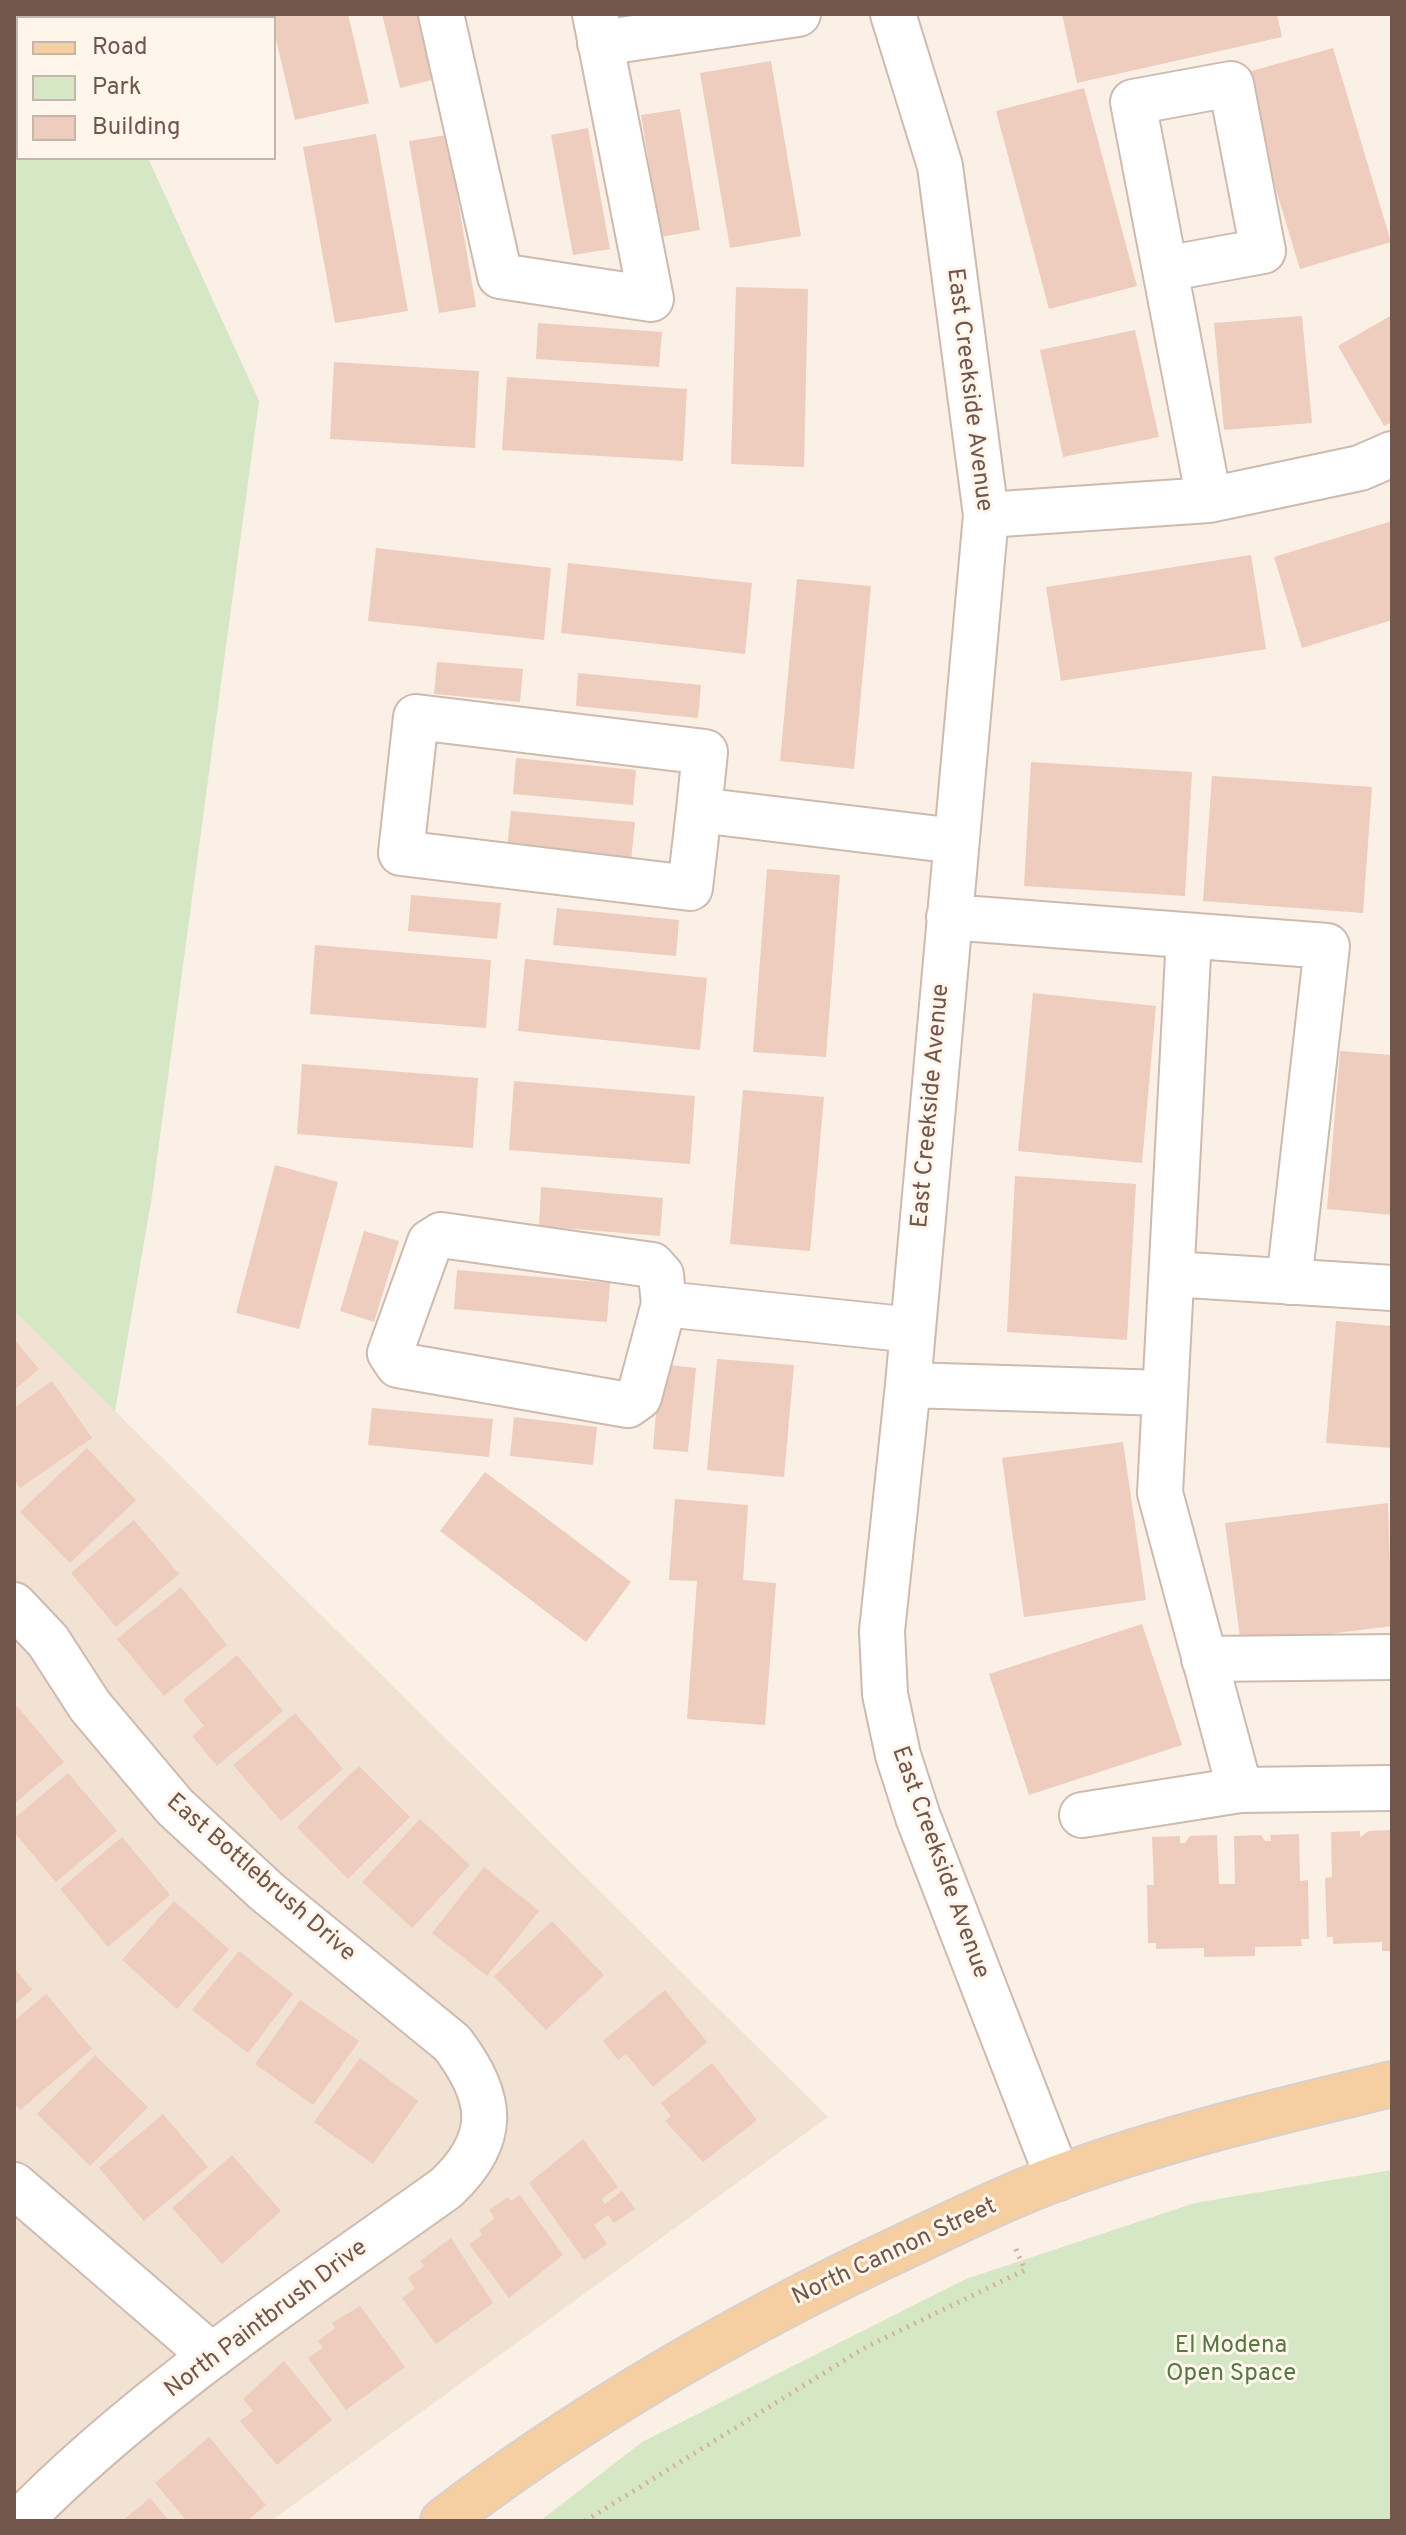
<!DOCTYPE html>
<style>
body{margin:0}
#map{position:relative;width:1406px;height:2535px;overflow:hidden;background:#fbf0e5;font-family:Overpass,sans-serif}
canvas{display:block}
.frame{position:absolute;inset:0;border:16px solid #72564c;pointer-events:none}
.legend{position:absolute;left:16px;top:16px;width:260px;height:144px;box-sizing:border-box;background:#fef5eb;border:2px solid #c6b5ab;margin:0;padding:10px 14px;list-style:none;font-size:24px;color:#72564c}
.legend li{display:flex;align-items:center;gap:16px;height:40px}
.legend b{width:40px;border:2px solid #c6b5ab}
</style>
<div id="map">
<canvas width="1406" height="2535"></canvas>
<div class="frame"></div>
<ul class="legend">
<li><b style="height:10px;background:#f5cfa1"></b>Road</li>
<li><b style="height:22px;background:#d5e7c4"></b>Park</li>
<li><b style="height:22px;background:#eecdbe"></b>Building</li>
</ul>
</div>
<script>
const c = document.querySelector('canvas').getContext('2d');
c.lineJoin = 'round';
function fillPath(path, color) {
  c.fillStyle = color;
  c.fill(path, 'evenodd');
}
function trace(path, color, width, dash) {
  c.strokeStyle = color;
  c.lineWidth = width;
  c.lineCap = dash ? 'butt' : 'round';
  c.setLineDash(dash || []);
  c.stroke(path);
}
function write(font, color, halo, rows, align = 'center') {
  c.font = font + ' Overpass,sans-serif';
  c.lineWidth = 6;
  c.setLineDash([]);
  c.textBaseline = 'middle';
  c.strokeStyle = halo;
  c.fillStyle = color;
  for (const [text, x, y, turn = 0] of rows) {
    c.save();
    c.translate(x, y);
    c.rotate((+turn || 0) * Math.PI / 180);
    c.textAlign = isNaN(turn) ? turn : align;
    if (halo) c.strokeText(text, 0, 0);
    c.fillText(text, 0, 0);
    c.restore();
  }
}
fillPath(new Path2D(`
 M14 1311 828 2117 271 2521H14Z`), '#f2e2d4');
fillPath(new Path2D(`
 M14 14H82L84 18H18V158H148L259 401 152 1196 115 1411 14 1311Z
 M1392 2170V2521H540L642 2442 966 2279 1195 2203Z`), '#d5e7c4');
fillPath(new Path2D(`
 M270 14H348L369 103 295 120Z
 M382 14H419L436 79 400 88Z
 M1062 14H1277L1282 37 1077 83Z
 M1333 48 1391 242 1300 269 1241 74Z
 M771 61 801 236 730 248 700 73Z
 M1084 88 1137 286 1049 309 996 111Z
 M680 109 700 230 661 237 641 115Z
 M588 128 610 249 573 255 551 135Z
 M376 134 408 311 335 323 303 147Z
 M447 135 476 307 439 313 409 141Z
 M736 287 808 289 804 467 731 464Z
 M1392 315V422L1384 426 1338 346Z
 M1302 316 1312 423 1224 430 1214 323Z
 M538 323 662 332 659 367 536 359Z
 M1135 330 1159 437 1063 457 1040 350Z
 M334 362 479 371 475 448 330 439Z
 M507 377 687 389 683 461 502 450Z
 M1392 521V620L1302 648 1274 557Z
 M376 548 551 568 544 640 368 621Z
 M1251 555 1266 649 1061 681 1046 587Z
 M568 563 752 583 745 654 561 633Z
 M797 579 871 586 854 769 780 761Z
 M437 662 523 669 520 702 434 694Z
 M578 673 701 685 698 718 576 706Z
 M516 758 636 770 633 805 513 794Z
 M1031 762 1192 772 1185 896 1024 886Z
 M1212 776 1372 787 1363 913 1203 901Z
 M511 811 635 822 631 861 507 849Z
 M767 869 840 875 826 1057 753 1052Z
 M411 895 501 903 497 939 408 931Z
 M557 908 679 920 676 956 553 945Z
 M315 945 491 960 486 1028 310 1014Z
 M525 959 707 978 700 1050 518 1031Z
 M1033 993 1156 1006 1142 1163 1018 1151Z
 M1340 1051 1392 1055V1215L1327 1209Z
 M302 1064 478 1078 473 1148 297 1134Z
 M514 1081 695 1096 690 1164 509 1150Z
 M743 1090 824 1097 810 1251 730 1244Z
 M275 1165 338 1182 299 1329 236 1313Z
 M1015 1176 1136 1184 1127 1340 1007 1332Z
 M541 1187 663 1198 660 1236 539 1226Z
 M364 1231 399 1241 374 1322 340 1311Z
 M457 1270 610 1283 607 1322 454 1309Z
 M1336 1321 1392 1326V1448L1326 1443Z
 M14 1339 39 1369 14 1390Z
 M717 1359 794 1365 784 1477 707 1470Z
 M660 1364 696 1368 688 1452 653 1449Z
 M52 1381 92 1438 20 1488 14 1479V1408Z
 M372 1408 493 1419 489 1457 368 1445Z
 M514 1417 597 1427 593 1465 510 1456Z
 M1123 1442 1146 1600 1024 1617 1002 1458Z
 M87 1448 136 1500 70 1563 20 1512Z
 M485 1472 631 1582 586 1642 440 1531Z
 M675 1499 748 1505 743 1580 776 1583 765 1725 687 1719 697 1581 669 1580Z
 M1388 1503 1392 1626 1241 1645 1225 1523Z
 M134 1520 179 1574 116 1627 71 1573Z
 M181 1587 227 1645 164 1696 117 1639Z
 M1142 1624 1182 1745 1029 1795 989 1674Z
 M237 1655 283 1711 217 1766 192 1736 204 1726 183 1700Z
 M17 1706 64 1762 14 1804V1708Z
 M295 1713 343 1769 281 1821 233 1765Z
 M359 1766 410 1817 348 1879 297 1827Z
 M68 1773 117 1831 56 1882 14 1832V1819Z
 M420 1819 470 1865 412 1928 362 1882Z
 M1392 1830V1951H1382V1942L1333 1944V1937H1327L1325 1878 1332 1877 1331 1832 1360 1831V1837L1369 1831Z
 M1299 1834 1300 1881 1308 1880 1309 1939H1301L1302 1946 1255 1947V1956L1204 1957V1948L1156 1949V1943H1148L1147 1885H1154L1152 1837 1180 1836V1843H1185L1190 1836 1217 1835 1219 1884H1235L1234 1836 1261 1835 1265 1841H1271L1270 1835Z
 M122 1837 170 1895 108 1947 60 1889Z
 M484 1867 539 1911 487 1976 432 1933Z
 M174 1901 229 1949 177 2009 122 1960Z
 M552 1921 604 1975 546 2030 494 1976Z
 M239 1951 293 1994 248 2053 192 2010Z
 M14 1968 32 1990 14 2005Z
 M665 1990 707 2042 653 2087 626 2054 618 2060 603 2041Z
 M46 1994 92 2049 20 2110 14 2102V2021Z
 M300 2000 359 2041 313 2105 255 2064Z
 M95 2055 148 2107 90 2166 37 2114Z
 M360 2058 418 2101 373 2164 314 2122Z
 M712 2063 757 2120 703 2162 665 2121 671 2116 661 2103Z
 M163 2114 208 2167 144 2221 99 2168Z
 M583 2139 618 2187 601 2199 605 2204 622 2191 635 2209 614 2223 608 2215 594 2225 607 2244 584 2260 529 2183Z
 M232 2155 281 2211 222 2264 172 2208Z
 M520 2195 563 2255 509 2298 469 2244 482 2235 479 2230 495 2218 489 2210 508 2197 511 2201Z
 M451 2238 493 2303 436 2344 402 2298 415 2289 408 2278 424 2266 420 2261Z
 M360 2306 405 2367 346 2410 308 2358 323 2348 318 2341 335 2328 332 2323Z
 M284 2361 332 2420 277 2465 240 2421 253 2411 243 2399Z
 M209 2437 266 2505 247 2521H187L155 2483Z
 M150 2498 169 2521H122Z`), '#eecdbe');
const minor = new Path2D(`
 M441 14 500 276 651 299 595 14
 M893 14 940 166 986 515 908 1385 882 1631 885 1694 898 1755 918 1817 1058 2178
 M600 43 798 14
 M1165 269 1263 251 1231 84 1133 102 1209 500
 M986 515 1209 500 1360 468 1392 454
 M699 810 690 888 401 853 416 717 705 752 699 810 956 841
 M949 917 1327 946 1289 1282
 M1189 936 1160 1493 1240 1790
 M1172 1274 1392 1288
 M664 1304 639 1397 628 1405 398 1365 390 1353 430 1242 441 1235 652 1265 661 1275 664 1304 913 1330
 M908 1385 1165 1393
 M14 1605 48 1641 90 1706 175 1807 267 1892 452 2043C494 2098 498 2139 446 2188 302 2291 144 2394 20 2521
 M1204 1659 1392 1657
 M1082 1815 1240 1790 1392 1788
 M14 2185 212 2356`);
const major = new Path2D(`
 M443 2521C586 2412 743 2322 905 2246 956 2222 1008 2196 1060 2177 1168 2137 1281 2111 1392 2084`);
trace(minor, '#cebaaf', 48);
trace(major, '#d8d0cd', 48);
trace(new Path2D(`
 M585 2521 866 2347 1025 2270 1014 2245`), '#d3b1a2', 5, [2, 6]);
trace(minor, '#fff', 44);
trace(major, '#f5cfa1', 44);
write('24px', '#72564c', '#fef5eb', [
 ["East Creekside Avenue",968,390,83],
 ["East Creekside Avenue",932,1106,-85],
 ["East Creekside Avenue",939,1863,70],
 ["East Bottlebrush Drive",260,1879,41],
 ["North Cannon Street",895,2253,-25],
 ["North Paintbrush Drive",267,2320,-37]
]);
write('24px', '#577744', '#fef5eb', [
 ["El Modena",1231,2347],
 ["Open Space",1231,2375]
]);
</script>
